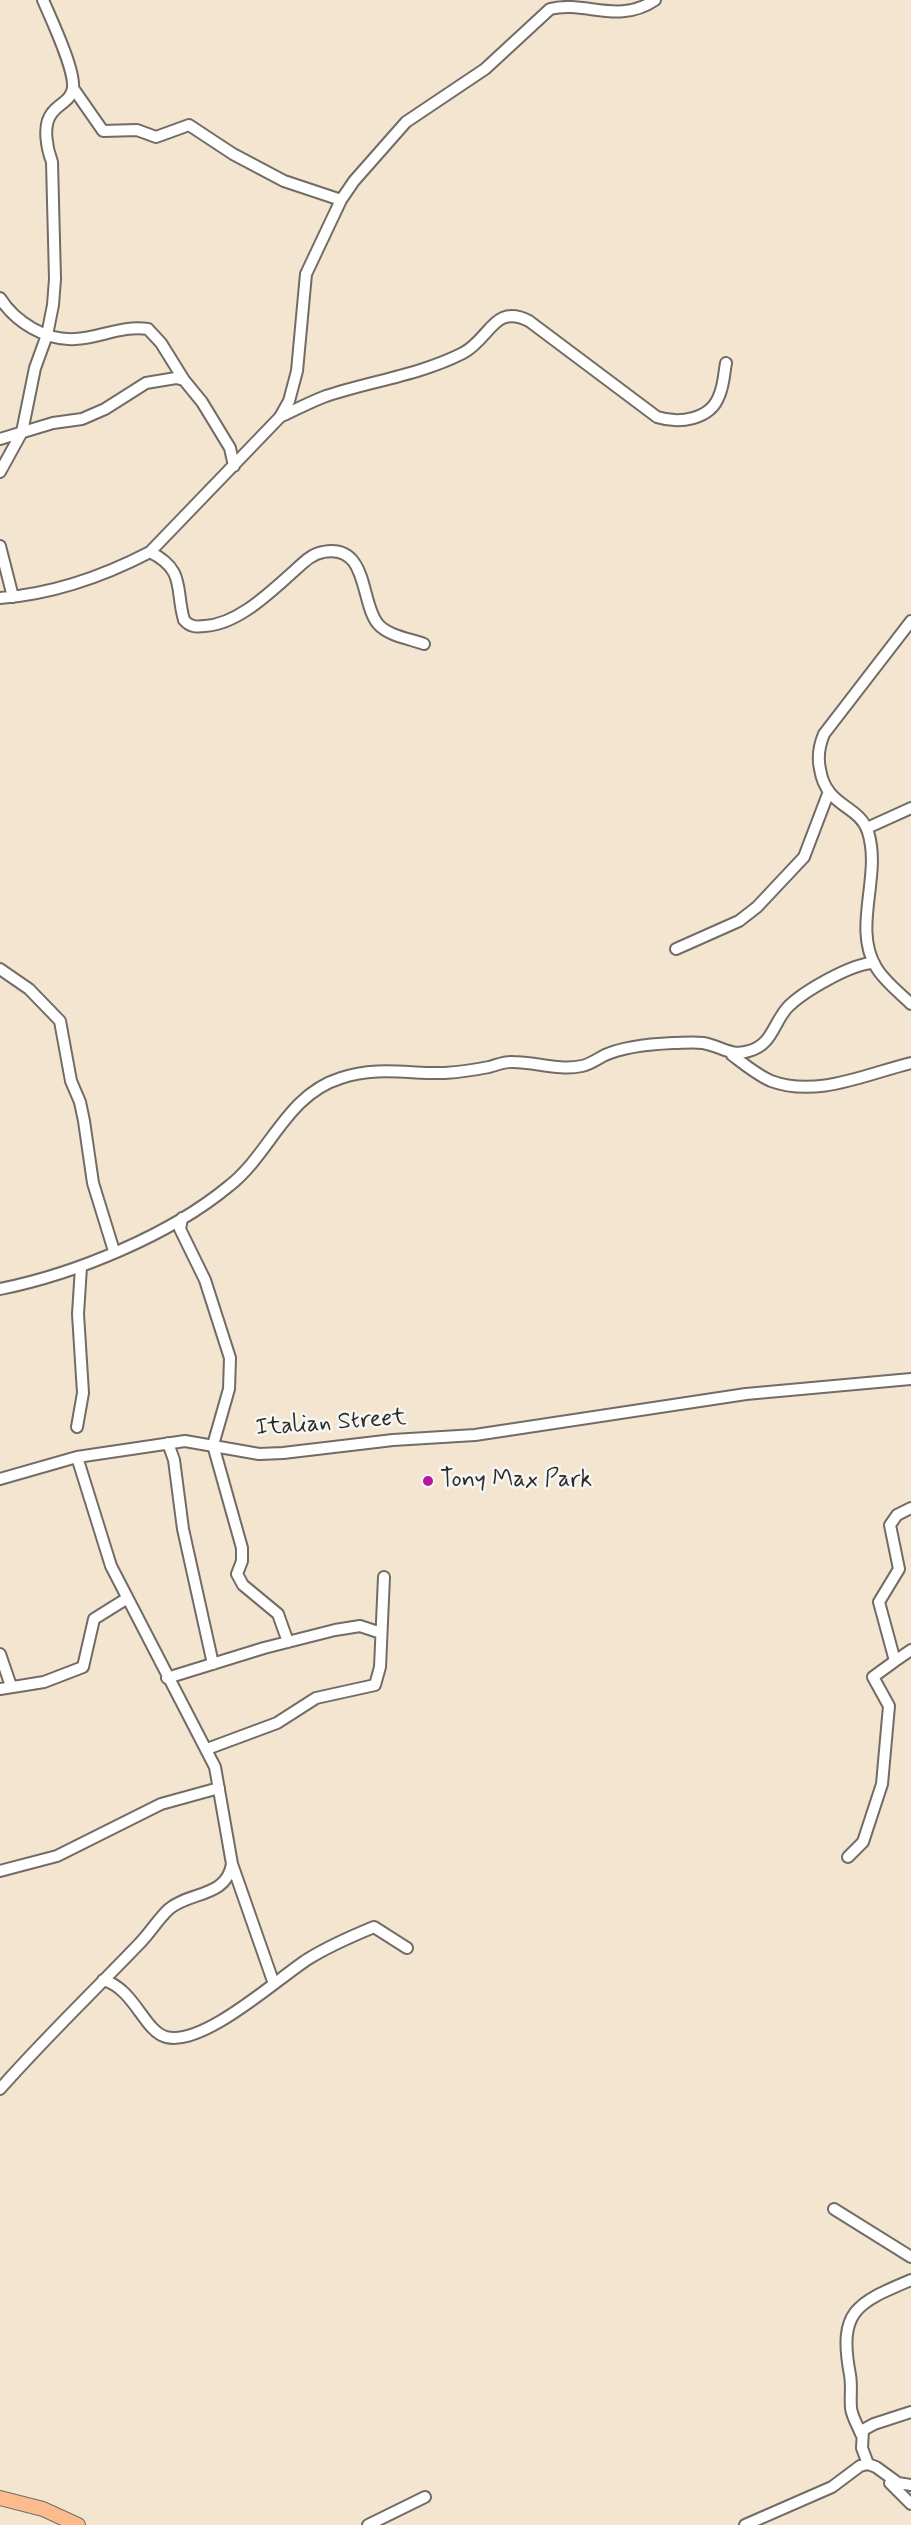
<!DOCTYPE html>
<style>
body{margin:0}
canvas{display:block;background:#f4e5d1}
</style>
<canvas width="911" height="2525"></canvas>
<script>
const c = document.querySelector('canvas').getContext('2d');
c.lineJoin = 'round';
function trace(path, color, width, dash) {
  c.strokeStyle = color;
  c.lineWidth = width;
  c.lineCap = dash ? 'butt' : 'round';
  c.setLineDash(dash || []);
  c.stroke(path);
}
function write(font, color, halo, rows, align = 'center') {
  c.font = font + ' Mynerve,sans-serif';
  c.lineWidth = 5;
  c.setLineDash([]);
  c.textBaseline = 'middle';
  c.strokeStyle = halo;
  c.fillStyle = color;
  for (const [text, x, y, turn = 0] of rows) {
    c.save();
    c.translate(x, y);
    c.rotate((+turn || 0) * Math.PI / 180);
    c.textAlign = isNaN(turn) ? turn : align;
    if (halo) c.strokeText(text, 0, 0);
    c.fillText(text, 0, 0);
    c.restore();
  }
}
const minor = new Path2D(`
 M73 88 103 131 137 130 156 137 189 125 233 154 284 181 341 200
 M0 298C15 322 46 341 75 339 100 338 122 325 148 329L161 343 184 380
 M280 417C295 410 310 402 326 396 371 381 420 375 463 353 490 339 494 303 529 321L657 417C679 424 710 420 719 396 724 385 724 373 726 363
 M0 439 53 423 82 419 105 409 146 383 176 378 184 380 202 402 230 448 234 466
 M0 472 22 432 35 368 47 335 53 305 55 279 52 162C47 149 42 125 52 113 58 104 71 101 73 88 75 69 51 19 43 0
 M0 546 13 597
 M150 552C186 570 175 589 184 620 190 627 196 627 205 626 238 624 269 593 293 572 302 564 311 554 323 552 369 543 360 603 378 624 388 636 411 639 424 644
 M0 598C52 594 104 576 150 552L280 417 289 401 297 371 306 274 341 200 354 181 406 122 485 69 550 9C585 0 618 25 655 0
 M911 621 824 734C819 746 817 756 820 769 826 808 859 804 868 832 882 876 852 927 876 967 884 981 900 993 911 1004
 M867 828 911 808
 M676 949 739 921 757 907 804 857 828 794
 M0 969 29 989 60 1021 71 1081 80 1102 84 1121 93 1183 114 1251
 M732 1055C744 1064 757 1075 771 1081 817 1098 866 1074 911 1063
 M182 1218 180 1229 205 1280 230 1358 229 1389 213 1445 242 1548V1561L237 1574 243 1585 278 1614 288 1642
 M0 1289C75 1274 170 1235 229 1186 271 1153 286 1095 341 1078 377 1066 409 1074 445 1073 460 1072 474 1070 489 1067 497 1065 505 1061 513 1062 536 1062 559 1071 582 1066 591 1064 597 1059 605 1055 625 1046 651 1044 673 1043 682 1043 693 1042 703 1043 721 1046 731 1057 749 1051 772 1045 773 1024 787 1008 802 992 852 963 874 963
 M77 1427 83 1393 78 1314 81 1267
 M168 1443 174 1460 183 1529 213 1664
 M0 1479 77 1457 185 1441 259 1454 283 1453 393 1440 475 1435 746 1394 911 1379
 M0 1654 11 1686
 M895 1661 911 1650
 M167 1678 264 1648 335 1630 360 1626 381 1633
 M0 1689 44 1682 83 1667 94 1619 126 1599
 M207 1749 277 1723 316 1698 375 1685 380 1667 384 1577
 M848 1857 863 1842 882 1784 889 1706 873 1677 895 1661 879 1602 899 1569 890 1525 897 1515 911 1508
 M232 1864 274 1984
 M0 1871 57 1856 161 1804 219 1788
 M103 1980C134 1988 144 2031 166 2037 203 2047 277 1979 308 1959 329 1946 352 1936 374 1927L407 1948
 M0 2089C44 2039 93 1992 139 1944 150 1933 158 1919 169 1909 190 1891 226 1898 232 1864L215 1767 111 1566 77 1457
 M834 2209 911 2257
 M861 2434C858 2426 852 2417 851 2408 850 2397 852 2386 850 2375 838 2311 856 2303 911 2280
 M868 2464 862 2448 863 2430 874 2424 911 2412
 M890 2483 911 2504
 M368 2525 425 2497
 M745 2525 832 2487 860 2466 868 2464 876 2467 898 2483 911 2485`);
const major = new Path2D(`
 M0 2498 43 2509 78 2525`);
trace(minor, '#716c65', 14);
trace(major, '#716c65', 16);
trace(minor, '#fff', 10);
trace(major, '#fbbb8c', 14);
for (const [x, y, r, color] of [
 [428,1481,6,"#b5179e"]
]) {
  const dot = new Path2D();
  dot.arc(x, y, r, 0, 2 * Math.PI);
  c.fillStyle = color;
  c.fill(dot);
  trace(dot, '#f6f6f2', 2);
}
write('24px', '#2b2b2b', '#f6f6f2', [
 ["Italian Street",331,1424,-4]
]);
write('24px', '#2b2b2b', '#f6f6f2', [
 ["Tony Max Park",440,1481]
], 'left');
</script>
